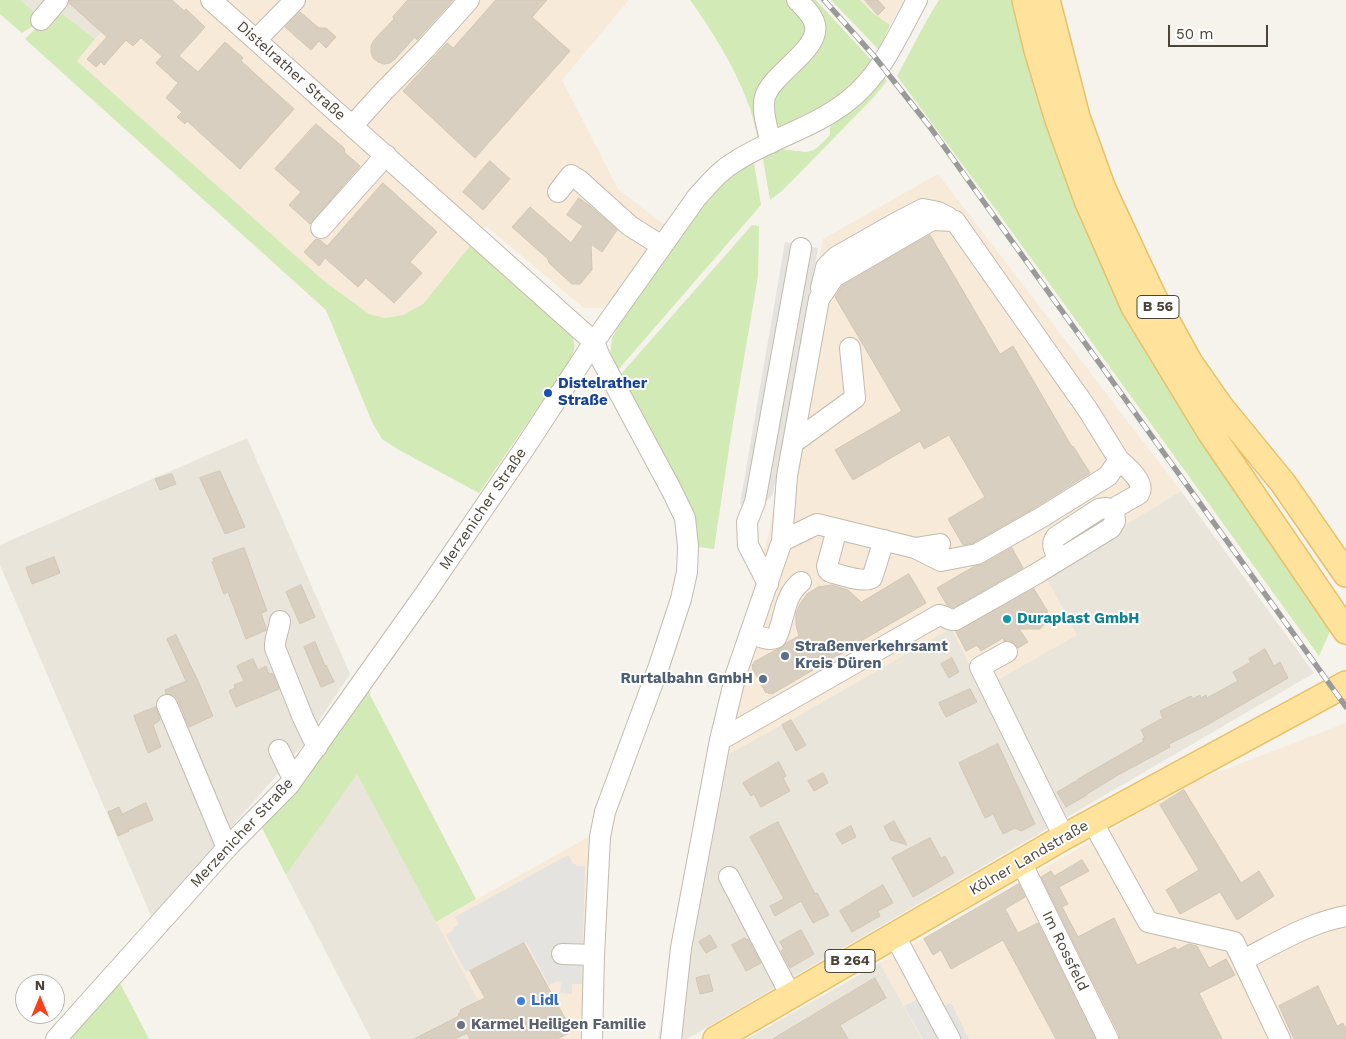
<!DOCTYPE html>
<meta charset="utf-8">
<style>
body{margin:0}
#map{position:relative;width:1346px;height:1039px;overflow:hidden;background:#f6f3ec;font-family:"Work Sans",sans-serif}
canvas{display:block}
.north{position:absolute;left:15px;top:974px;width:50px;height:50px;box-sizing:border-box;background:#fff;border:1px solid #b7b4b0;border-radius:50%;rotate:0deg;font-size:14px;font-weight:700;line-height:20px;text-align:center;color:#4b4439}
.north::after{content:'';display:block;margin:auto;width:18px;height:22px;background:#fc3f1d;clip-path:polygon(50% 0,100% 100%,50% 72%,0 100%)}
.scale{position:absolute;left:1168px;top:25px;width:100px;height:22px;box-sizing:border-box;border:2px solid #4b4439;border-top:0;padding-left:6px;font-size:15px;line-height:18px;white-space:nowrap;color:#4b4439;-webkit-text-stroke:4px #fff;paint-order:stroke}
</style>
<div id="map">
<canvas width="1346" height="1039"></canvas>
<div class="north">N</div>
<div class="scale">50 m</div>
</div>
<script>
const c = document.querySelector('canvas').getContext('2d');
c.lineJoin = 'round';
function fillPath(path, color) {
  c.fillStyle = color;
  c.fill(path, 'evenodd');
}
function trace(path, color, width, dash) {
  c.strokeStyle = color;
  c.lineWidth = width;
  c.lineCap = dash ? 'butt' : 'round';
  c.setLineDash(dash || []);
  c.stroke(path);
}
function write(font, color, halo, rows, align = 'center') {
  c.font = font + ' "Work Sans",sans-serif';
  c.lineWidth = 4;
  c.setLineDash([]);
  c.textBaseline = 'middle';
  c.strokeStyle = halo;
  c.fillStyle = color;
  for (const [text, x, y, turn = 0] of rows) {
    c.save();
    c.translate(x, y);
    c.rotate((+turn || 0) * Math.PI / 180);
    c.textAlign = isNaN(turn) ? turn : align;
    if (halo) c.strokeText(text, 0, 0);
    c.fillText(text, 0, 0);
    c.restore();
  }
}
fillPath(new Path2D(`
 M21 0H131L95 39 56 9 39 17Z
 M247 438 350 674 303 745 152 918 0 565V545Z
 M1181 491 1314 673 687 1039H658L710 753 782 725 951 628 982 688 1044 573Z
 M357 773 499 1039H371L286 875Z
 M880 963 922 1039H747Z`), '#eae5da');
fillPath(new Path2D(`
 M131 0H629L562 80 618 189 666 226 611 302 602 308H584L486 226 423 304 403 315 385 318 369 314 324 281 77 61 95 39Z
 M860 0H904L890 25 874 14Z
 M938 174 1181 491 1044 573 1077 635 982 689 951 628 782 725 725 756 731 666 769 532 811 301 823 239Z
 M1346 723V1039H922L880 963 1195 781Z
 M592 835 593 842 582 1039H499L436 922Z`), '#f7ead8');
fillPath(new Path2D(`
 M0 0H21L39 17 36 24 22 33 0 14Z
 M690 0H794L815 41 799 0H816L874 63 838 101 758 140C755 128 753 115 748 103 734 66 713 32 690 0Z
 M831 0H860L874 14 890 25 879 50Z
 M939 0H1015L1047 116 1331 629 1319 656 991 203 897 76 928 18Z
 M56 9 95 39 77 61 324 281 369 314 385 318 403 315 423 304 470 246 571 333C576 343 575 348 572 358L479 493 399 450 382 439 372 422 326 310 25 39Z
 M883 75 887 81 873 98 783 190 770 200 762 153 772 148 806 152 814 150 819 146 830 135V128L834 120Z
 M753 157 761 205 618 370 610 355 612 338 618 327 712 189Z
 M752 225 759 226 758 276 731 435 714 549 697 547 617 376 621 374Z
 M367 689 476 899 436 922 357 774 286 875 261 826Z
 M120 983 149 1039H69Z`), '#d2eab5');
fillPath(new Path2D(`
 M785 242 818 248 773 494 760 508 740 504Z
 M568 855 573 863 577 866H585L582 984H572V994L560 993 561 983 558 981 549 985 526 942 466 972 446 935 453 930V928L459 924 455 917Z
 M935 991 943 1006 951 1003 969 1039H923L904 1006Z`), '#e5e3e0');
const building = new Path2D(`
 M70 0H172L184 11 186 9 205 27 179 56 198 72 225 42 243 58 241 61 294 109 240 169 187 121 185 124 177 117 182 112 166 98 178 83 156 63 162 56 141 38 133 46 126 40 104 65 101 62 96 67 87 59 107 37 69 3Z
 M408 0H453L417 40 415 37 395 59 390 63 384 64 378 62 373 58 371 52V46L374 40 394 19 393 17Z
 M496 0H547L532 17 570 51 475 158 403 91 447 43 453 48Z
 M865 0H878L885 8 878 15Z
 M300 12 319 28H326L336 37 326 48 319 41 311 50 285 27Z
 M316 124 344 148 345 153 360 166 310 224 289 205 301 192 275 169Z
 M490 161 510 179 483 210 463 192Z
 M383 183 437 232 410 262 422 273 394 303 366 278 358 287 325 258 319 266 304 252 316 239 320 240 327 246Z
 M579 198 590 206 617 230 602 252 591 244 592 270 580 284H572L549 263 548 259 512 227 530 207 571 243 583 226 567 215Z
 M930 235 1000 354 1013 346 1072 447 1073 446 1090 473 1036 507 973 543 963 545 948 519 985 497 949 435 924 449 920 441 853 480 835 450 902 411 835 297 842 286Z
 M220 471 245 527 225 534 200 478Z
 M172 474 176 484 160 490 155 479Z
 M244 548 267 611 261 613 266 628V630L246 639 228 592 224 594 212 562 214 561 213 559Z
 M1012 548 1023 568 953 608 947 605 937 588 973 567 983 564Z
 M54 557 60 573 32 584 26 568Z
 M909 574 926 603 859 642 850 650 836 656 812 669 813 670 772 694 771 693 769 694 767 692 766 693 752 668H753L752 665 754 664V662L774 651 783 647 786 643 799 636 796 625V613L800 604 807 594 818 587 832 585 848 590 861 602Z
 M301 585 315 617 300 624 286 592Z
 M1034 589 1048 612 1046 614 1049 624 1043 625 1040 629H1019L1028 642 1018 648 1013 642 1008 640 1004 641 1003 638 981 651 977 645 966 651 956 632Z
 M176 635 198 681 213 716 189 727 178 700 174 695 166 694 165 690 186 681 167 639Z
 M315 642 325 666 326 665 334 682 321 687 304 647Z
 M1265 649 1274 666 1280 662 1288 678 1207 725 1169 744 1170 747 1118 775 1087 794V795L1066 807 1057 792 1078 780V779L1144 741 1142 739 1145 738 1141 730 1163 718 1160 711 1191 696 1193 699 1200 695 1201 698 1206 695 1207 698 1238 681 1233 672 1251 662 1249 659Z
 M952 658 959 672 949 678 941 664Z
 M253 659 258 670 266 666 269 674 272 673 279 689 236 707 229 691 235 688 234 685 244 681 237 666Z
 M970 689 977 702 946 717 939 703Z
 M156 707 160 720 153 725 161 747 148 753 134 716Z
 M791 720 806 745 796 751 782 725Z
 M998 744 1035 824 1021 831 1015 828 1003 834 993 814 985 818 959 763Z
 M779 762 786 776 783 778 790 791 761 807 754 794 751 796 743 783Z
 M823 773 828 783 814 791 808 781Z
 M1184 790 1241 883 1259 871 1274 896 1237 920 1220 892 1180 914 1166 890 1199 870 1160 805Z
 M146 803 153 820 128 830 129 831 118 836 108 812 119 807 122 814Z
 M894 821 907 845 891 840 884 827Z
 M778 822 815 894 817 893 829 915 813 923 801 901 775 916 770 906 784 899 750 837Z
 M851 826 856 837 842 844 836 834Z
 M930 838 941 858 945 856 954 873 913 897 892 858Z
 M1082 860 1089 871 1059 887 1068 904 1062 907 1078 937 1114 918 1137 965 1175 947 1177 950 1189 944 1197 946 1209 968 1226 959 1235 975 1199 993 1222 1039H1120L1119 1034 1041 877 1051 871 1054 876Z
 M1019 884 1025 897 1005 909 1018 933 1038 923 1095 1039H1056L1003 940 951 969 941 950 933 955 924 939Z
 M883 885 893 903 878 911 880 916 852 932 840 911Z
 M801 930 814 954 790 968 781 951 784 949 780 942Z
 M710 935 717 947 706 953 699 942Z
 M745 938 746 940 748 939 761 963 746 971 732 945Z
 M524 943 572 1031 558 1039H470L467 1033 455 1039H414L459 1016 458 1014 461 1012 460 1010 485 998 470 971Z
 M709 975 713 991 700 994 696 978Z
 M875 978 886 998 840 1025 848 1039H773Z
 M1318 986 1337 1026 1343 1023 1346 1030V1039H1294L1279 1006Z`);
fillPath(building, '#d8cfc1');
trace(building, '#d3c7b4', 1);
const minor = new Path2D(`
 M211 0 594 342 600 357 672 491 685 518 688 546 687 572 681 599 659 666 605 812 600 837 594 955 592 1039
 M41 20 58 0
 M256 40 295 0
 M353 125 382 93 426 48 469 0
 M771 143C768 130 761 110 765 97 772 73 820 50 815 25 813 15 804 7 797 0
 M558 192 571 175 579 180 630 226 662 246
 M321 228 386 155
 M821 288 826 267 836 257 894 224 923 209 938 212 948 217
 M793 443 855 398 850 348
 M1114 510 1118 506 1139 494C1146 482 1127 467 1119 460
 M837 529 827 566 828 570 830 572C841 575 863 583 872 578L884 540
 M782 541 787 476 819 299 834 277 932 220 955 221 1088 410 1119 460 1108 476 1042 517 977 554 941 561 915 548
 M1059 559C1055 551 1050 545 1056 537L1099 509 1106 508 1114 510
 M768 584 748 545 747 522 755 502 801 248
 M280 621C279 631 274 639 275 648L303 718 317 747
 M750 633C758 636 768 641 776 638 785 620 783 596 801 582
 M1007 652 980 667 1064 837
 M167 705 227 848
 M720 740 939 615C945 615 948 621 955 620L1036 574 1111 528 1115 521 1114 510
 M279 750 293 779
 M1092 821 1148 922 1234 942 1280 1039
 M1021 862 1108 1039
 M729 877 791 996
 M895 936 950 1039
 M562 954 594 955
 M1243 960C1275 944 1310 922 1346 916
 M56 1039 227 848 289 785 427 591 524 449 594 342 697 197C709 184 720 170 736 161 772 138 816 127 849 100 881 75 898 35 917 0
 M671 1039 681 948 720 740 736 674 782 541 817 524 915 548 940 544`);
const major = new Path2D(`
 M1025 0 1037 50 1058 120 1087 200 1134 307 1210 432 1346 631
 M1047 0 1077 117 1103 189 1153 296 1190 363 1220 406 1283 483 1346 574
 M716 1039 1064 837 1346 684`);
trace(minor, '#c2bbae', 22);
trace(major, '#e6c16a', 28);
trace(minor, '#fff', 20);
trace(major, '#ffe39c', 25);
const rail = new Path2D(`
 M824 0 874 56 930 127 1346 707`);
trace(rail, '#9a9a9a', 5.5);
trace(rail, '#fff', 4, [11]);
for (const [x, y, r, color] of [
 [548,393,5,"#1a4fb4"],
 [1007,619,5,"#0f9aa8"],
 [785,656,5,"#5c6f8a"],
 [763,679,5,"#5c6f8a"],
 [521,1001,5,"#3f7fe0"],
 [461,1025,5,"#6b7280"]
]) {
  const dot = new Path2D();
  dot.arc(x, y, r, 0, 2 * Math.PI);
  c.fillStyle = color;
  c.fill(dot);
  trace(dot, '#fff', 2);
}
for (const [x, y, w] of [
 [1158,307,42],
 [850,961,50]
]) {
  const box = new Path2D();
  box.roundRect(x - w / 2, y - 11.5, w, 23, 4);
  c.fillStyle = '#fff';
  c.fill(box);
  trace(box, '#4b4439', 1);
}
write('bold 14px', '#4b4439', null, [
 ["B 56",1158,307],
 ["B 264",850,961]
]);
write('15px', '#4b4439', '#fff', [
 ["Distelrather Straße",291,71,42],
 ["Merzenicher Straße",483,509,-56],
 ["Merzenicher Straße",242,833,-47],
 ["Kölner Landstraße",1029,858,-30],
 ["Im Rossfeld",1065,951,64]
]);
write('bold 15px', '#164399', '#fff', [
 ["Distelrather",558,384],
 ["Straße",558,401]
], 'left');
write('bold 15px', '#0d838f', '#fff', [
 ["Duraplast GmbH",1017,619]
], 'left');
write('bold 15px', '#4e5e75', '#fff', [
 ["Straßenverkehrsamt",795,647],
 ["Kreis Düren",795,664],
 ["Rurtalbahn GmbH",753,679,"right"]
], 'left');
write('bold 15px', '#366cbe', '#fff', [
 ["Lidl",531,1001]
], 'left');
write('bold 15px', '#5b616d', '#fff', [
 ["Karmel Heiligen Familie",471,1025]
], 'left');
</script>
